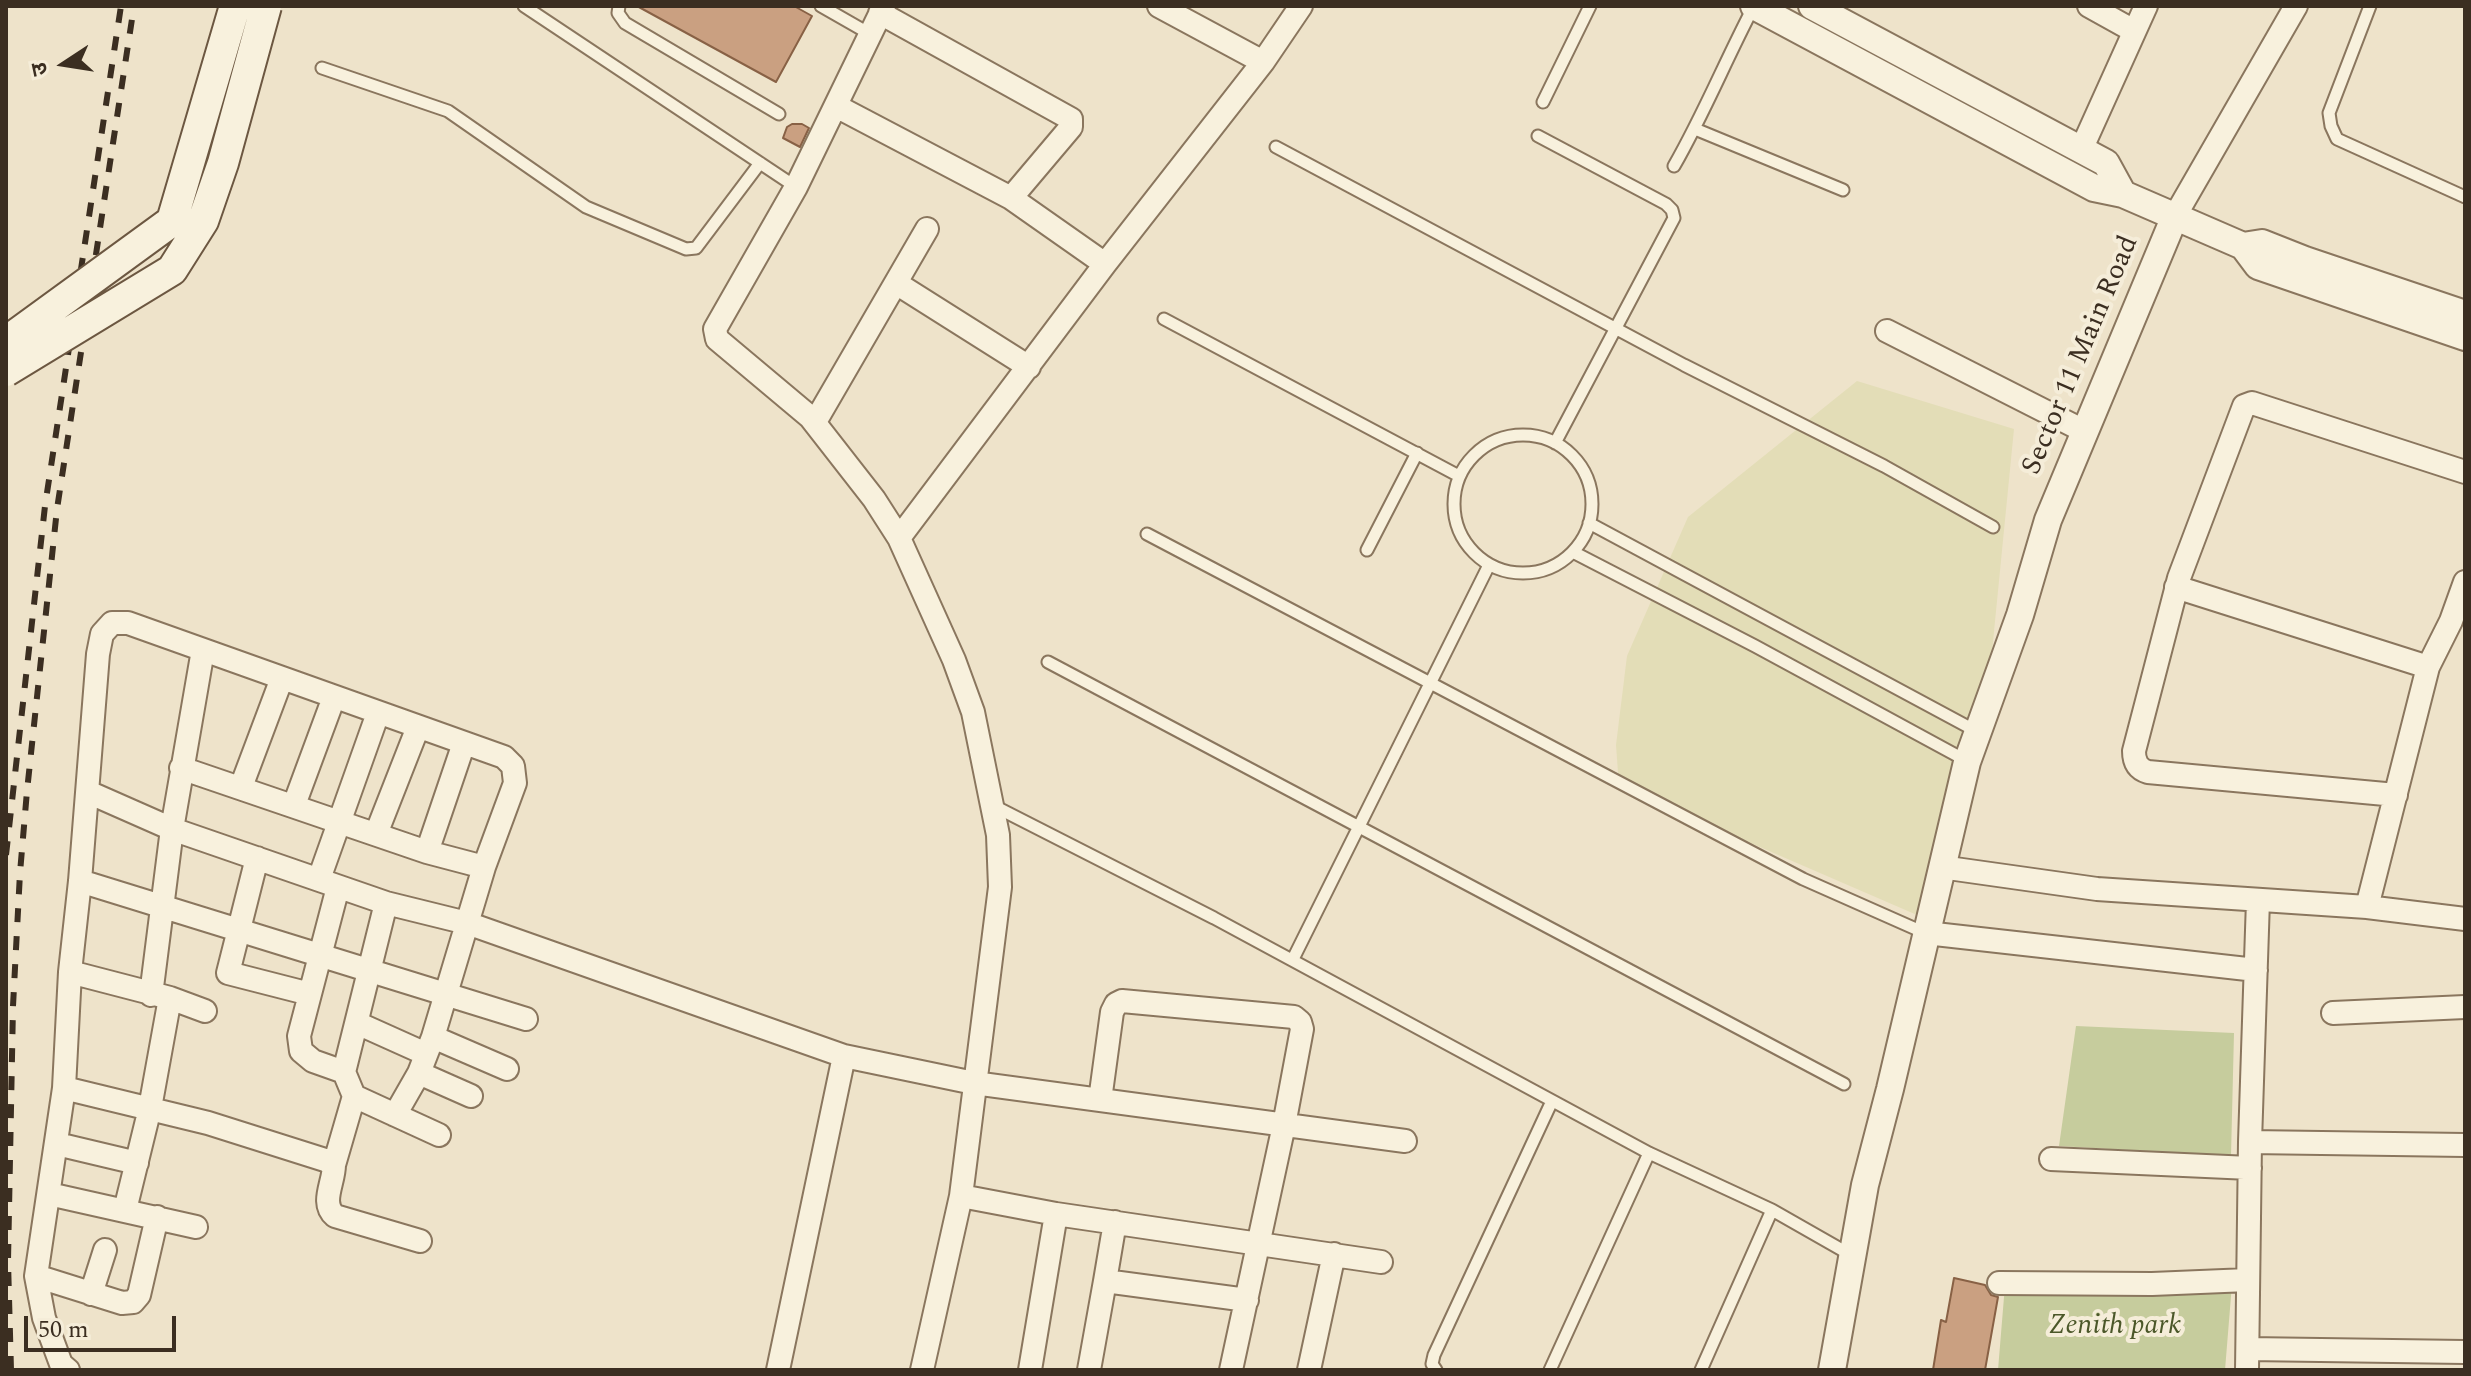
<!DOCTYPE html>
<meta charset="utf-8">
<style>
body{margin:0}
#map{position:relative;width:2471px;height:1376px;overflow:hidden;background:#eee3ca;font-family:Spectral,"Noto Sans Devanagari",serif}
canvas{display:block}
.frame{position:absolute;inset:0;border:8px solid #3b2e21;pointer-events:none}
.north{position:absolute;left:24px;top:24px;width:80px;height:80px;-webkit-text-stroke:6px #f5edd9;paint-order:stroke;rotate:258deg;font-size:22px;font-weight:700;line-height:32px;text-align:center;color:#3b2e21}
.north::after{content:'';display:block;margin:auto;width:28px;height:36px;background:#3b2e21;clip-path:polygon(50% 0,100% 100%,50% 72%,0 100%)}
.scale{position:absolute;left:24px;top:1316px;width:152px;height:36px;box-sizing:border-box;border:4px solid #3b2e21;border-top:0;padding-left:10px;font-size:24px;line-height:28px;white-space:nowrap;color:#3b2e21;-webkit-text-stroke:6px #f5edd9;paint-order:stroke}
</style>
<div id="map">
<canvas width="2471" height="1376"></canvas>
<div class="frame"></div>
<div class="north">उ</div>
<div class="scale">50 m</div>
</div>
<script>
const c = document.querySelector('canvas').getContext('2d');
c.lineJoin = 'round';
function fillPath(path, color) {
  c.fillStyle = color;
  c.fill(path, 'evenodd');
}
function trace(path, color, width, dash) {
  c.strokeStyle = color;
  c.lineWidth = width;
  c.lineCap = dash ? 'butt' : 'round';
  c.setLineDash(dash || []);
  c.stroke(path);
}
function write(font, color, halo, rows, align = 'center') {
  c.font = font + ' Spectral,serif';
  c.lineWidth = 8;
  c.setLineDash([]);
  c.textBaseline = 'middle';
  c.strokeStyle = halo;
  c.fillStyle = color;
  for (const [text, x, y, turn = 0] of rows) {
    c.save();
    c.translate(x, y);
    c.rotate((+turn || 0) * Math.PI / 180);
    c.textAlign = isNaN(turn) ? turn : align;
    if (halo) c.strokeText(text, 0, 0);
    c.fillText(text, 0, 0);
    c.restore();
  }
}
fillPath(new Path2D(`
 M1857 381 2014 429 1989 682 1917 915 1619 786 1616 745 1627 656 1688 517Z`), '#e3ddb7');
fillPath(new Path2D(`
 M2076 1026 2234 1033 2231 1156 2059 1146Z
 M2232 1284 2225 1370H1998L2005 1285Z`), '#c6cc9d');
const building = new Path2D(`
 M637 6H794L812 16 776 82Z
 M792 124H802L809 128 800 147 783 138 787 127Z
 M1954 1278 1985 1285 1991 1295 1998 1297 1985 1370H1933L1941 1320 1946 1322Z`);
fillPath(building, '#caa081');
trace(building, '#886145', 2);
const service = new Path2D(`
 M524 6 796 187
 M619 6 618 13 625 23 779 114
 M821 6 870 34
 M2370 6 2329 113 2331 126 2337 139 2465 197
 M322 68 448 111 586 207 686 249 696 248 760 163
 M1543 102 1590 6
 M1695 129 1843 190
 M1538 136 1666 204 1672 210 1674 218 1555 443
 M1276 147 1684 365 1884 466 1993 527
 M1674 166C1704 114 1726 59 1754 6
 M1164 319 1459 476
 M1454 504a69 69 0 1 1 138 0a69 69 0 1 1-138 0Z
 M1589 523 1976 731
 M1147 534 1803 879 1925 933
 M1367 550 1417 453
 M1573 552 1755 646 1967 761
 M1048 662 1844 1084
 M994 806 1214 918 1649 1153 1772 1210 1851 1255
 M1293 959 1489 565
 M1436 1370 1432 1364 1434 1355 1552 1101
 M1550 1370 1649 1153
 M1701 1370 1772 1210`);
const minor = new Path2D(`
 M884 6 796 187 715 329 717 339 810 417 874 499 899 538 954 660 973 712 998 835 1000 887 961 1196 922 1370
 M1159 6 1263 62
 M2089 6 2134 31
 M880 13 1071 119V127L1011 198 1105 264
 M836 106 1011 198
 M2081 150 2146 6
 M2175 216 2296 6
 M896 283 1029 367
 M1887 331 2084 431
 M815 422 927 229
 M899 538 1105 264 1263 62 1301 6
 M2176 587 2428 667
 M181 768 427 852 484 867
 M241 787 282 678
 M88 792 172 829 386 903 467 923 844 1056 974 1083 1405 1141
 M2396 795 2148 772C2138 769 2134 762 2134 751L2179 578 2244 406 2252 403 2465 472
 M294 805 334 697
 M376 834 418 727
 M427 852 464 743
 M257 858 228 973 310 994
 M1941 867 2097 889 2367 907 2465 919
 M319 879 378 713
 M80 881 526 1019
 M338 887 299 1036 301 1051 313 1061 344 1072
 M386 903 344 1072 354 1096 439 1135
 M2367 907 2428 667 2451 621 2465 582
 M1926 933 2256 970
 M70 972 170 998 205 1011
 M151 995 172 829 203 650
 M2333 1013 2465 1007
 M357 1023 426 1054
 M433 1037 507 1069
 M419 1073 471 1096
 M64 1088 208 1123 325 1160 334 1165C334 1183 320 1203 335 1216L420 1241
 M1100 1100 1112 1012 1116 1004 1122 1001 1294 1017 1300 1022 1302 1029 1284 1125 1231 1370
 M2250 1142 2465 1145
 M57 1144 137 1163
 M2051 1159 2250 1168
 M334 1165 354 1096
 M49 1194 196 1227
 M961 1196 1056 1214 1381 1262
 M125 1210 150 1108 170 998
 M36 1276 122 1303 133 1302 139 1295 157 1217
 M1105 1281 1115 1222
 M1999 1283 2152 1284 2248 1280
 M91 1294 105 1250
 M2248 1349 2465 1352
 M68 1370 61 1364 44 1318 36 1276 64 1088 70 972 80 881 98 654 102 634 112 623H128L504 757 513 766 515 783 484 867 433 1037 419 1073 395 1115
 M778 1370 844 1056
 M1030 1370 1056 1214
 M1089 1370 1105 1281 1247 1300
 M1309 1370 1334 1254
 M2247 1370 2250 1142 2258 900`);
const tertiary = new Path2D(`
 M1754 6 2094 188 2123 194 2243 246 2258 266 2465 337
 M1812 6 2106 163 2123 194
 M2243 246 2262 243 2305 260 2465 314
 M1832 1370 1865 1185 1890 1089 1967 762 2020 615 2048 520 2175 216`);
trace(service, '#8a765e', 15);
trace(minor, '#8a765e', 26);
trace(tertiary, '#8a765e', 30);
trace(service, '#f8f1dd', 11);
trace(minor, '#f8f1dd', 22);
trace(tertiary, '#f8f1dd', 26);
trace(new Path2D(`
 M6 855 45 506 121 6
 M11 1370 8 1261 13 1006 20 873 27 791 57 509 134 6`), '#3b2e21', 6, [14, 14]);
const secondaryBridge = new Path2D(`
 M6 342 172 221 235 6
 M6 371 172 270 203 221 223 163 266 6`);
trace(secondaryBridge, '#6c5741', 34, []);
trace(secondaryBridge, '#f8f1dd', 30);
write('28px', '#3b2e21', '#f5edd9', [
 ["Sector 11 Main Road",2082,356,-67]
]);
write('italic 28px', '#4b5729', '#f5edd9', [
 ["Zenith park",2115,1328]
]);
</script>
